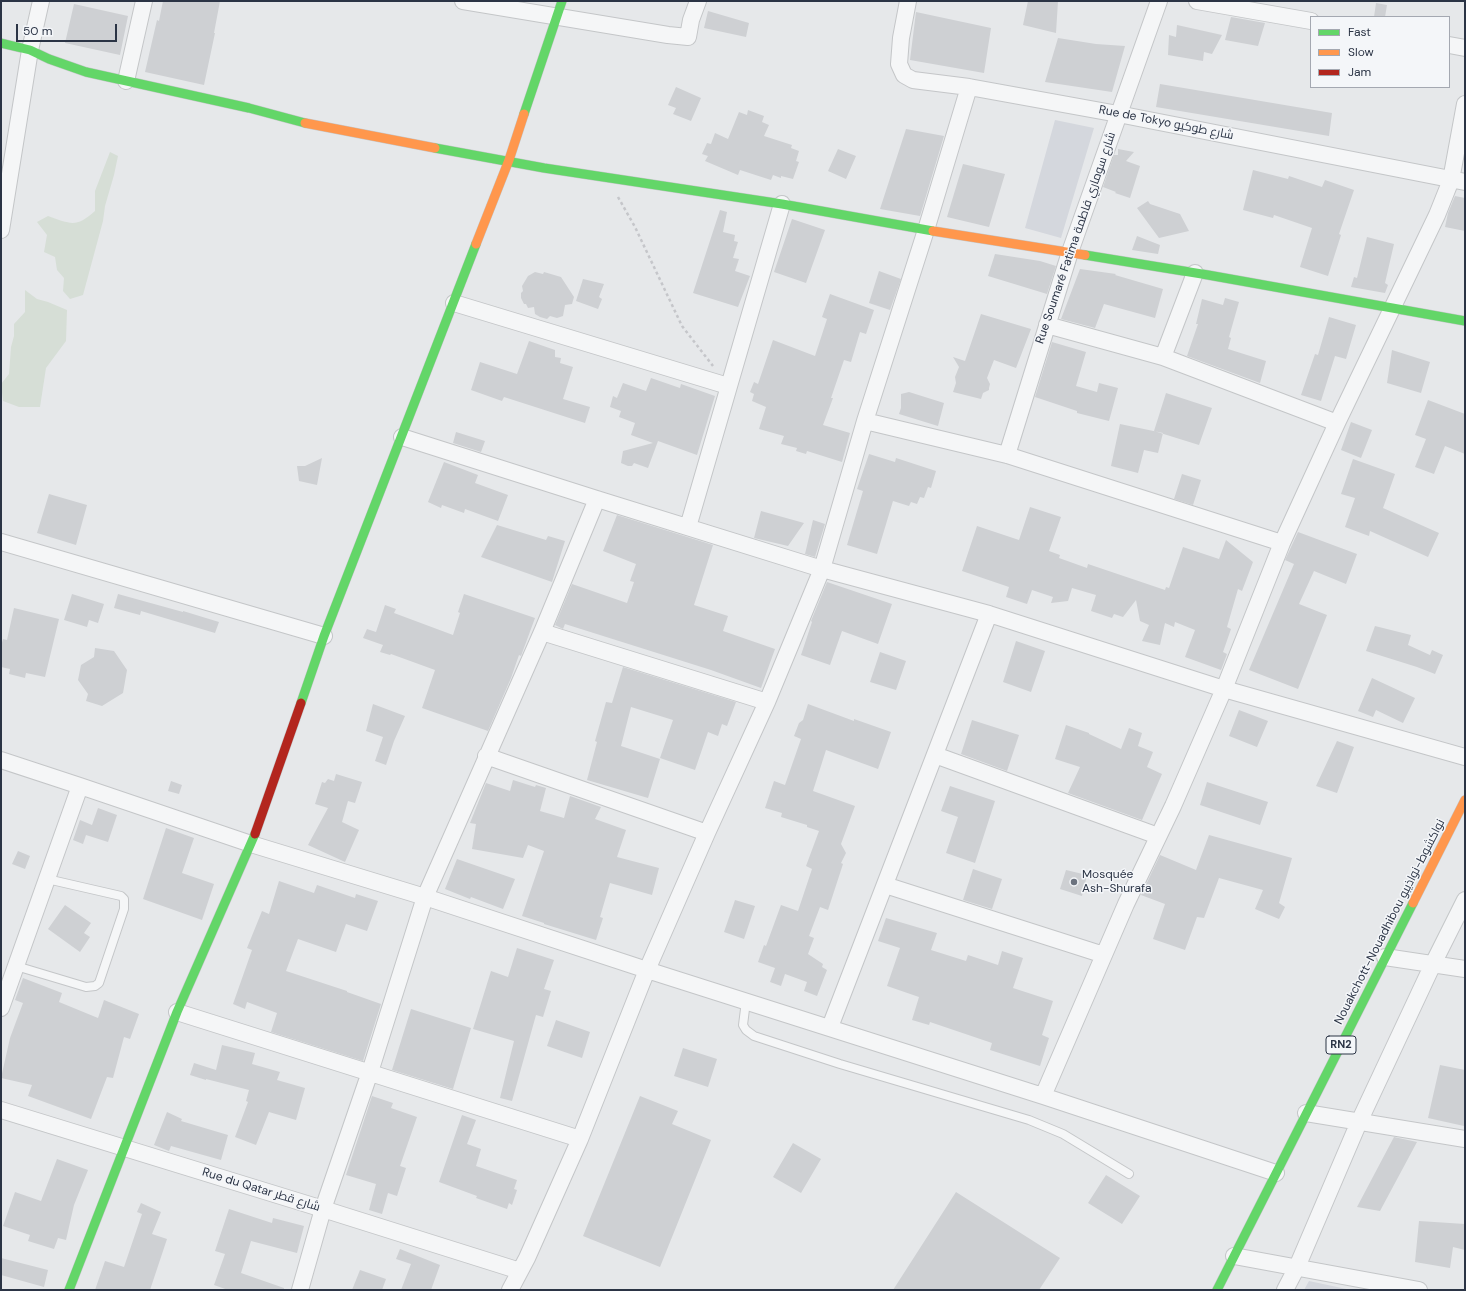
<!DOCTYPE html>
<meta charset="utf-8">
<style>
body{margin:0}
#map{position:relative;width:1466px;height:1291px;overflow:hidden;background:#e6e8ea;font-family:"DM Sans",sans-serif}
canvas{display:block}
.frame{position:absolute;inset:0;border:2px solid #2b3445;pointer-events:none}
.legend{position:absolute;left:1310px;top:16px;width:140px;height:72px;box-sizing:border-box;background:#f4f6f9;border:1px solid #a4a8b1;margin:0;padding:5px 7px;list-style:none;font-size:12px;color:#2b3445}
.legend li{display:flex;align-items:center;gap:8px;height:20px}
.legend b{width:20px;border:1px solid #a4a8b1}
.scale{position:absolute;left:16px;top:24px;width:101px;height:18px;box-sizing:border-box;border:2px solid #2b3445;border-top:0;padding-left:5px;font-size:12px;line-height:14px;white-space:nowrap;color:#2b3445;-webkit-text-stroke:3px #f4f6f9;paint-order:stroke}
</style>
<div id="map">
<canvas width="1466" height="1291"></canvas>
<div class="frame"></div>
<ul class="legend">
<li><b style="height:5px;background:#63d668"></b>Fast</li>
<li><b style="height:5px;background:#ff974d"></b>Slow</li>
<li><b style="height:5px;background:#b3261e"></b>Jam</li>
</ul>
<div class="scale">50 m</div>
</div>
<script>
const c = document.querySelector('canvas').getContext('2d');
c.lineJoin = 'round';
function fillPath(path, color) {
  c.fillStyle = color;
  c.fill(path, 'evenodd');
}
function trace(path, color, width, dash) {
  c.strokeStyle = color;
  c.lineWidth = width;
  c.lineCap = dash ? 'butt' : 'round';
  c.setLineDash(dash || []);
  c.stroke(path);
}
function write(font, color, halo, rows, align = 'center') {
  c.font = font + ' "DM Sans",Cairo,sans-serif';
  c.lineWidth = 3;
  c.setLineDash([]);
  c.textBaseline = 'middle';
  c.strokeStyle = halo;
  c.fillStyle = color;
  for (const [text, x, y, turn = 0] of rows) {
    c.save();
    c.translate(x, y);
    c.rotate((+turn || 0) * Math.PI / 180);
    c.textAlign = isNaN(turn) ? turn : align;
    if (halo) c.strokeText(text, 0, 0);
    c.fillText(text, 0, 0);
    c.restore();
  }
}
fillPath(new Path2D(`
 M1055 120 1094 128 1061 238 1025 228Z
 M1309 1281 1351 1290H1304Z`), '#d4d7dd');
fillPath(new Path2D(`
 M110 152 118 156 114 175 105 206 103 221 83 295 70 299 63 291 64 278 57 270 55 257 44 252 47 235 37 222 48 216C71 224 76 228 95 211V191Z
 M25 290 37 299 48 302 67 310 66 341 46 368 40 407H19L3 401 1 384 9 374 11 347 14 336V324L25 312Z`), '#d6ded6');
fillPath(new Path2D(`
 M163 1H220L214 33H215L204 85 145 72 157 20 159 21Z
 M1028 1H1058L1056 33 1023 25Z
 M1376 3 1387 5 1385 17H1374Z
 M74 4 128 16 120 55 65 43Z
 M708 11 749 23 746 37 704 28Z
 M916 12 991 28 984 73 910 60Z
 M1231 17 1265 23 1258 46 1225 40Z
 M1177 25 1222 35 1212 54 1204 52 1203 61 1168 55 1169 35 1176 37Z
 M1058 38 1096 44 1125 46 1112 92 1045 82Z
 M1160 84 1332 113 1329 136 1156 107Z
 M676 87 701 98 691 121 673 114 676 108 668 105Z
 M748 110 764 116 762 122 769 125 764 136 792 145 791 148 799 151 796 161 799 162 793 179 781 176V178L773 175 771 180 740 170 738 175 705 161 708 156 702 154 707 143 711 144 715 133 728 139 739 112 747 115Z
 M906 129 944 136 920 216 880 209Z
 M838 149 856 156 846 179 828 171Z
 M1118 149 1134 152 1126 161 1140 166 1130 198 1115 193 1116 192 1103 187 1114 155H1118Z
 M963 164 1005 174 989 227 947 217Z
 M1253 170 1288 179 1289 176 1322 187 1325 180 1354 190 1339 234 1341 235 1328 276 1300 267 1312 228 1274 215 1273 218 1243 210Z
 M1455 196 1465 198V231L1445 227 1448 213Z
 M1148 201 1150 204 1180 214 1189 231 1159 238 1137 208Z
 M720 210 727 212 723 232 735 235 734 241 738 242 733 258 739 259 735 271 750 276 738 307 693 293Z
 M792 219 825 230 806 283 774 272Z
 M1137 236 1160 245 1158 254 1132 250Z
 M1367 237 1394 244 1385 283 1388 285 1385 293 1351 287 1354 277 1357 278Z
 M995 254 1040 261 1056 266 1047 294 988 276Z
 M1080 269 1116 274 1115 275 1163 289 1155 318 1104 304 1095 328 1061 319Z
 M879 271 901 279 890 310 869 303Z
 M535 272 543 274 544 272 561 277 574 297 572 304 565 305 563 316 557 318 550 316 547 319 540 317 535 314 534 307 528 308 526 304H524L521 298V293L523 291 522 286 528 276Z
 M583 279 604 284 599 297 602 299 598 309 576 301Z
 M830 294 874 310 866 334 860 332 851 362 844 360 831 398H833L823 425 850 433 842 462 807 451 806 454 796 451 797 448 781 444 784 436 759 429 766 407 752 401 754 394 750 392 754 382 758 384 773 340 815 356 827 319 822 317Z
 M1225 298 1239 302 1229 337 1231 338 1228 349 1266 361 1260 383 1187 356 1198 324H1196L1202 299 1223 305Z
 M981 314 1031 329 1016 368 994 360 987 378 990 384 989 388V390L983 393 981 399 953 392 956 383 955 377 959 367 953 357 965 361Z
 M1329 317 1356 325 1346 359 1335 356 1321 401 1301 395 1315 354 1318 355Z
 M529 341 555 350V357L561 358 560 363 573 367 563 399 590 407 585 423 504 397 502 401 471 390 480 362 517 374Z
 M1052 342 1086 352 1076 386 1097 392 1099 383 1118 388 1109 421 1077 413V411L1035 397Z
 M1392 350 1430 362 1421 393 1387 383Z
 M651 378 680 388 681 384 715 396 697 455 658 441 648 468 634 463 632 466H628L621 463 623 451 653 443 631 435 635 423 619 417 621 411 610 407 613 396 617 398 623 383 646 391Z
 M909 392 944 403 938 426 899 414 901 408V394Z
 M1166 393 1212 408 1199 445 1154 431Z
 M1428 400 1465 414V454L1445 446 1434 474 1415 467 1426 439 1415 435Z
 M1351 422 1372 430 1361 458 1341 450Z
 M1120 424 1163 433 1158 453 1144 450 1138 473 1111 466Z
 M456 432 485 441 481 452 453 443Z
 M869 454 895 462 896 458 936 471 931 488 928 487 924 498 920 497 917 504 911 502 909 506 893 501 877 554 847 545 863 491 857 489Z
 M322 458 317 485 299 481 297 466H305Z
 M1353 459 1395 474 1383 508 1439 533 1428 557 1370 531 1369 536 1345 527 1355 498 1341 494Z
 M444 462 478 475 475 483 508 495 498 521 465 509 464 513 442 505 441 508 428 502Z
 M1182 474 1201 480 1193 505 1174 499Z
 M49 494 87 505 76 545 37 533Z
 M1030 507 1061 517 1049 551 1060 555 1059 558 1087 568 1088 564 1165 590 1166 587 1169 588 1183 547 1219 559 1226 540 1253 562 1242 591 1238 589 1227 627 1231 629 1223 652 1227 654 1221 670 1185 657 1195 630 1175 622 1174 627 1165 623 1160 645 1142 641 1149 625 1140 621 1136 600 1123 617 1114 614 1112 618 1091 611 1096 595 1072 588 1068 601 1051 603 1053 597 1032 590 1027 604 1006 597 1009 587 962 571 977 526 1019 540Z
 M761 511 804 523 788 546 754 538Z
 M617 515 713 545 694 605 728 616 723 631 775 649 761 688 711 670 565 624 563 629 555 625 572 584 627 603 634 582 630 581 636 564 603 551Z
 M813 520 825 524 815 557 805 554Z
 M497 525 546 540 548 536 565 541 552 582 481 557Z
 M1298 532 1357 554 1346 584 1314 571 1299 604 1327 615 1298 689 1249 670 1294 564 1285 560Z
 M827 582 892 604 878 644 842 631 830 665 801 655 812 622 811 621Z
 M72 594 104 604 98 623 89 620 87 627 64 620Z
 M118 594 183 612V611L219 622 215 633 141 611 140 615 114 608Z
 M464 594 535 618 521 656 519 655 511 678 488 731 422 708 435 670 391 654 390 655 380 652 383 645 363 638 367 629 376 632 385 605 396 609 394 613 453 635 460 613 458 612Z
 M14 608 59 619 45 677 26 673 25 678 9 674 10 669 1 667V646L3 639 7 640Z
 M1375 626 1411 635 1408 645 1430 655 1432 650 1443 655 1435 674 1417 667 1366 651Z
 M1016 641 1045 651 1031 692 1003 682Z
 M95 648 114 651 127 670 123 693 102 706 86 701 88 694 78 680 81 665 94 657Z
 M880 652 906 661 896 690 870 682Z
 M623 667 736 702 727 726 722 724 718 736 708 732 695 770 660 758 673 720 631 707 621 746 660 759 648 798 587 780 597 742 595 741 606 702 612 703Z
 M1372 678 1415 698 1403 723 1376 710 1373 717 1358 711Z
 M373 704 405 716 394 741 386 765 375 761 383 737 366 731Z
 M808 704 854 721V719L891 732 878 769 826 750 813 791 855 806 841 844 846 853 841 863 843 864 828 910 820 907 809 936 814 938 808 954 823 964 822 967 827 970 817 996 804 991 807 982 785 974 781 986 770 982 775 968 758 962 764 945 766 946 781 905 798 911 812 869 806 866 819 831 807 827V825L781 817 782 813 765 808 774 781 785 785 801 739 794 736 799 723 803 720Z
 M1239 710 1268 721 1257 747 1229 736Z
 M972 720 1019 735 1007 771 961 754Z
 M1066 725 1089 733V734L1121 749 1129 728 1142 733 1138 746 1153 752 1147 767 1162 774 1142 820 1068 793 1080 767 1055 759Z
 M1337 741 1354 747 1337 793 1316 786Z
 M336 774 362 782 355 803 348 801 342 822 359 830 345 862 308 845 328 808 315 804 322 782 325 783 328 779 334 781Z
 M513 780 535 787 536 785 546 788 540 811 564 818 570 796 601 807 595 819 626 830 617 857 659 868 652 895 610 883 600 917 603 918 596 940 544 924V923L522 916 544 851 528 845 523 858 472 849 476 824 470 823 486 783 510 791Z
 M171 781 182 785 179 794 168 791Z
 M1207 782 1268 802 1260 825 1200 805Z
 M950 786 995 801 975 863 946 853 958 817 941 811Z
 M98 808 117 815 108 842 86 835 83 844 73 840 80 820 92 825Z
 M166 828 194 838 182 873 214 884 202 920 143 899Z
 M1209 835 1292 858 1279 903 1285 907 1279 919 1255 909 1263 890 1219 878 1204 918 1197 917 1185 950 1153 939 1165 904 1141 895 1160 855 1196 870Z
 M18 851 30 856 25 869 12 864Z
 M457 859 515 879 503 909 471 897 470 899 445 889Z
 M973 869 1002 879 992 909 963 900Z
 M1066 870 1087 875 1082 896 1060 889Z
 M279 881 314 893 317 885 355 898 356 894 378 901 367 931 346 924 336 952 298 939 286 971 347 991V992L381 1004 363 1061 271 1032 277 1013 247 1002 245 1009 233 1004 252 950 247 948 262 911 269 914Z
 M735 900 755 906 744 939 724 932Z
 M65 905 91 923 84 933 90 937 80 952 48 929Z
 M886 918 937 933 931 950 966 961 968 955 998 965 1002 951 1023 958 1013 988 1053 1001 1042 1035 1049 1038 1040 1066 990 1050 992 1043 930 1022 929 1025 912 1020 919 997 887 986 900 948 878 941Z
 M517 948 554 960 544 989 551 991 543 1017 536 1015 512 1101 500 1098 514 1041 473 1029 491 971 508 977Z
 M23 978 62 993 59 1002 98 1018 104 1000 139 1014 130 1039 124 1037 113 1078 107 1077 91 1119 28 1096 32 1085 1 1078 10 1038 23 1003 15 1000Z
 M411 1009 471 1028 453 1089 392 1070Z
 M556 1020 590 1032 582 1058 547 1046Z
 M222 1045 255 1053 252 1064 280 1072 277 1080 305 1088 296 1120 269 1112 256 1145 235 1137 248 1102 246 1101 249 1090 206 1079V1080L190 1075 194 1063 216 1070Z
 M683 1048 717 1059 708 1087 674 1076Z
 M1440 1065 1465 1070V1119L1464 1126 1428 1118Z
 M372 1096 393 1103 391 1108 417 1117 400 1166 406 1168 397 1196 388 1193 382 1214 369 1210 376 1184 346 1175Z
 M640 1096 678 1111 672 1124 711 1140 660 1267 583 1236Z
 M167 1112 182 1119 181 1121 228 1135 221 1160 171 1146 169 1151 154 1145Z
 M462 1115 476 1120 467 1144 481 1149 476 1166 517 1180 514 1189 517 1190 512 1205 509 1203 507 1209 476 1198 477 1196 439 1182Z
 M1394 1137 1417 1142 1380 1211 1357 1207Z
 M793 1143 821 1159 801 1193 773 1177Z
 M57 1159 88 1170 74 1205 66 1240 58 1238 54 1249 28 1241 30 1235 3 1226 15 1192 41 1201Z
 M1106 1175 1140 1196 1122 1224 1088 1203Z
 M956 1192 1060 1258 1039 1290H893Z
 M141 1203 161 1212 152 1234 167 1239 150 1290H95L105 1261 124 1267 142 1214 137 1212Z
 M229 1209 272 1223 273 1218 304 1226 297 1253 251 1241 241 1273 284 1288V1290H228L214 1285 225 1254 215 1251Z
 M1419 1221 1465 1224V1250L1453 1247 1450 1268 1415 1262Z
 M400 1249 440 1265 431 1290H401L411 1264 396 1259Z
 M1 1258 48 1270 44 1287 1 1275Z
 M360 1270 386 1279 382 1290H352Z`), '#ced0d3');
const lane = new Path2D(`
 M16 966 86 987 95 986 99 983 124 909V899L121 896 47 879
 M746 1001 743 1025 746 1030 754 1036 840 1064 1029 1120 1063 1134 1129 1174`);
const street = new Path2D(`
 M463 1 668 35 688 37 691 20 698 1
 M908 1 901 38 899 64 904 75 913 80 969 87 1118 114 1465 182
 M1197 1 1311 21
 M1449 45 1465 48
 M126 81 144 1
 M1 230 30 50 41 1
 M454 303 728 386
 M1047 325 1163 357 1337 423
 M1163 357 1195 273
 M865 421 1007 455 1282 543
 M402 437 597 499 822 569 989 614 1224 689 1465 757
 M1007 455 1070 252 1159 1
 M688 527 782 204
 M1 542 324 636
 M542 632 767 702
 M935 755 1158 836
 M486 756 707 833
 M1 760 80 786 251 844 425 897 647 970 1043 1096 1276 1173
 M885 885 1104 955
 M1385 957 1465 969
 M1 1008 80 786
 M177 1012 580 1139
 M830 1027 989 614
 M1043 1096 1126 904 1173 806 1224 689 1282 543 1337 423 1437 215 1451 180 1465 104
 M1 1110 323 1209 520 1271
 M1306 1113 1465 1139
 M1234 1256 1419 1290
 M300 1290 323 1209 370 1072 425 897 542 632 597 499
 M510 1290 527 1258 580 1139 647 970 707 833 767 702 822 569 865 421 926 230 969 87
 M1285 1290 1297 1267 1359 1122 1433 964 1465 900`);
const fast = new Path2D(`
 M1 43 30 50 49 59 86 72 249 108 305 123
 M524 114 562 1
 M435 148 544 168 782 204 933 231
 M1085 255 1208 275 1465 321
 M301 703 324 636 476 244
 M69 1290 177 1012 255 834
 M1217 1290 1413 903`);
const slow = new Path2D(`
 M305 123 435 148
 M933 231 1085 255
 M476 244 509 160 524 114
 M1413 903 1465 800`);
const jam = new Path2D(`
 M255 834 301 703`);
trace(lane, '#c4c6c8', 10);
trace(street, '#c4c6c8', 18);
trace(fast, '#c4c6c8', 10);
trace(slow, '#c4c6c8', 10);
trace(jam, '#c4c6c8', 10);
trace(new Path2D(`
 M618 197 635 227 682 326 713 366`), '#c5c6ca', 2.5, [3, 3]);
trace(lane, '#f5f6f7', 8);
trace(street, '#f5f6f7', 16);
trace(fast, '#63d668', 9);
trace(slow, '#ff974d', 9);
trace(jam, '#b3261e', 9);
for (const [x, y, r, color] of [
 [1074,882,4,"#6c737f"]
]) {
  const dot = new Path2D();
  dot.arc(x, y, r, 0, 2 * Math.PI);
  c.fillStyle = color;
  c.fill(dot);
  trace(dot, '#f4f6f9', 1.5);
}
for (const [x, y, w] of [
 [1341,1045,30]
]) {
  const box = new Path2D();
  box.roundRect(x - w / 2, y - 9, w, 18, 3);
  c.fillStyle = '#f4f6f9';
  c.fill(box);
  trace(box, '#2b3445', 1);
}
write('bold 11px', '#2b3445', null, [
 ["RN2",1341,1045]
]);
write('12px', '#2b3445', '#f4f6f9', [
 ["Rue de Tokyo شارع طوكيو",1166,123,11],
 ["Rue Soumaré Fatima شارع سوماري فاطمة",1076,238,-71],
 ["Nouakchott-Nouadhibou نواكشوط-نواذيبو",1390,922,-63],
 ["Rue du Qatar شارع قطر",261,1190,17]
]);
write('12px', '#2b3445', '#f4f6f9', [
 ["Mosquée",1082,875],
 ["Ash-Shurafa",1082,889]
], 'left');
</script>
